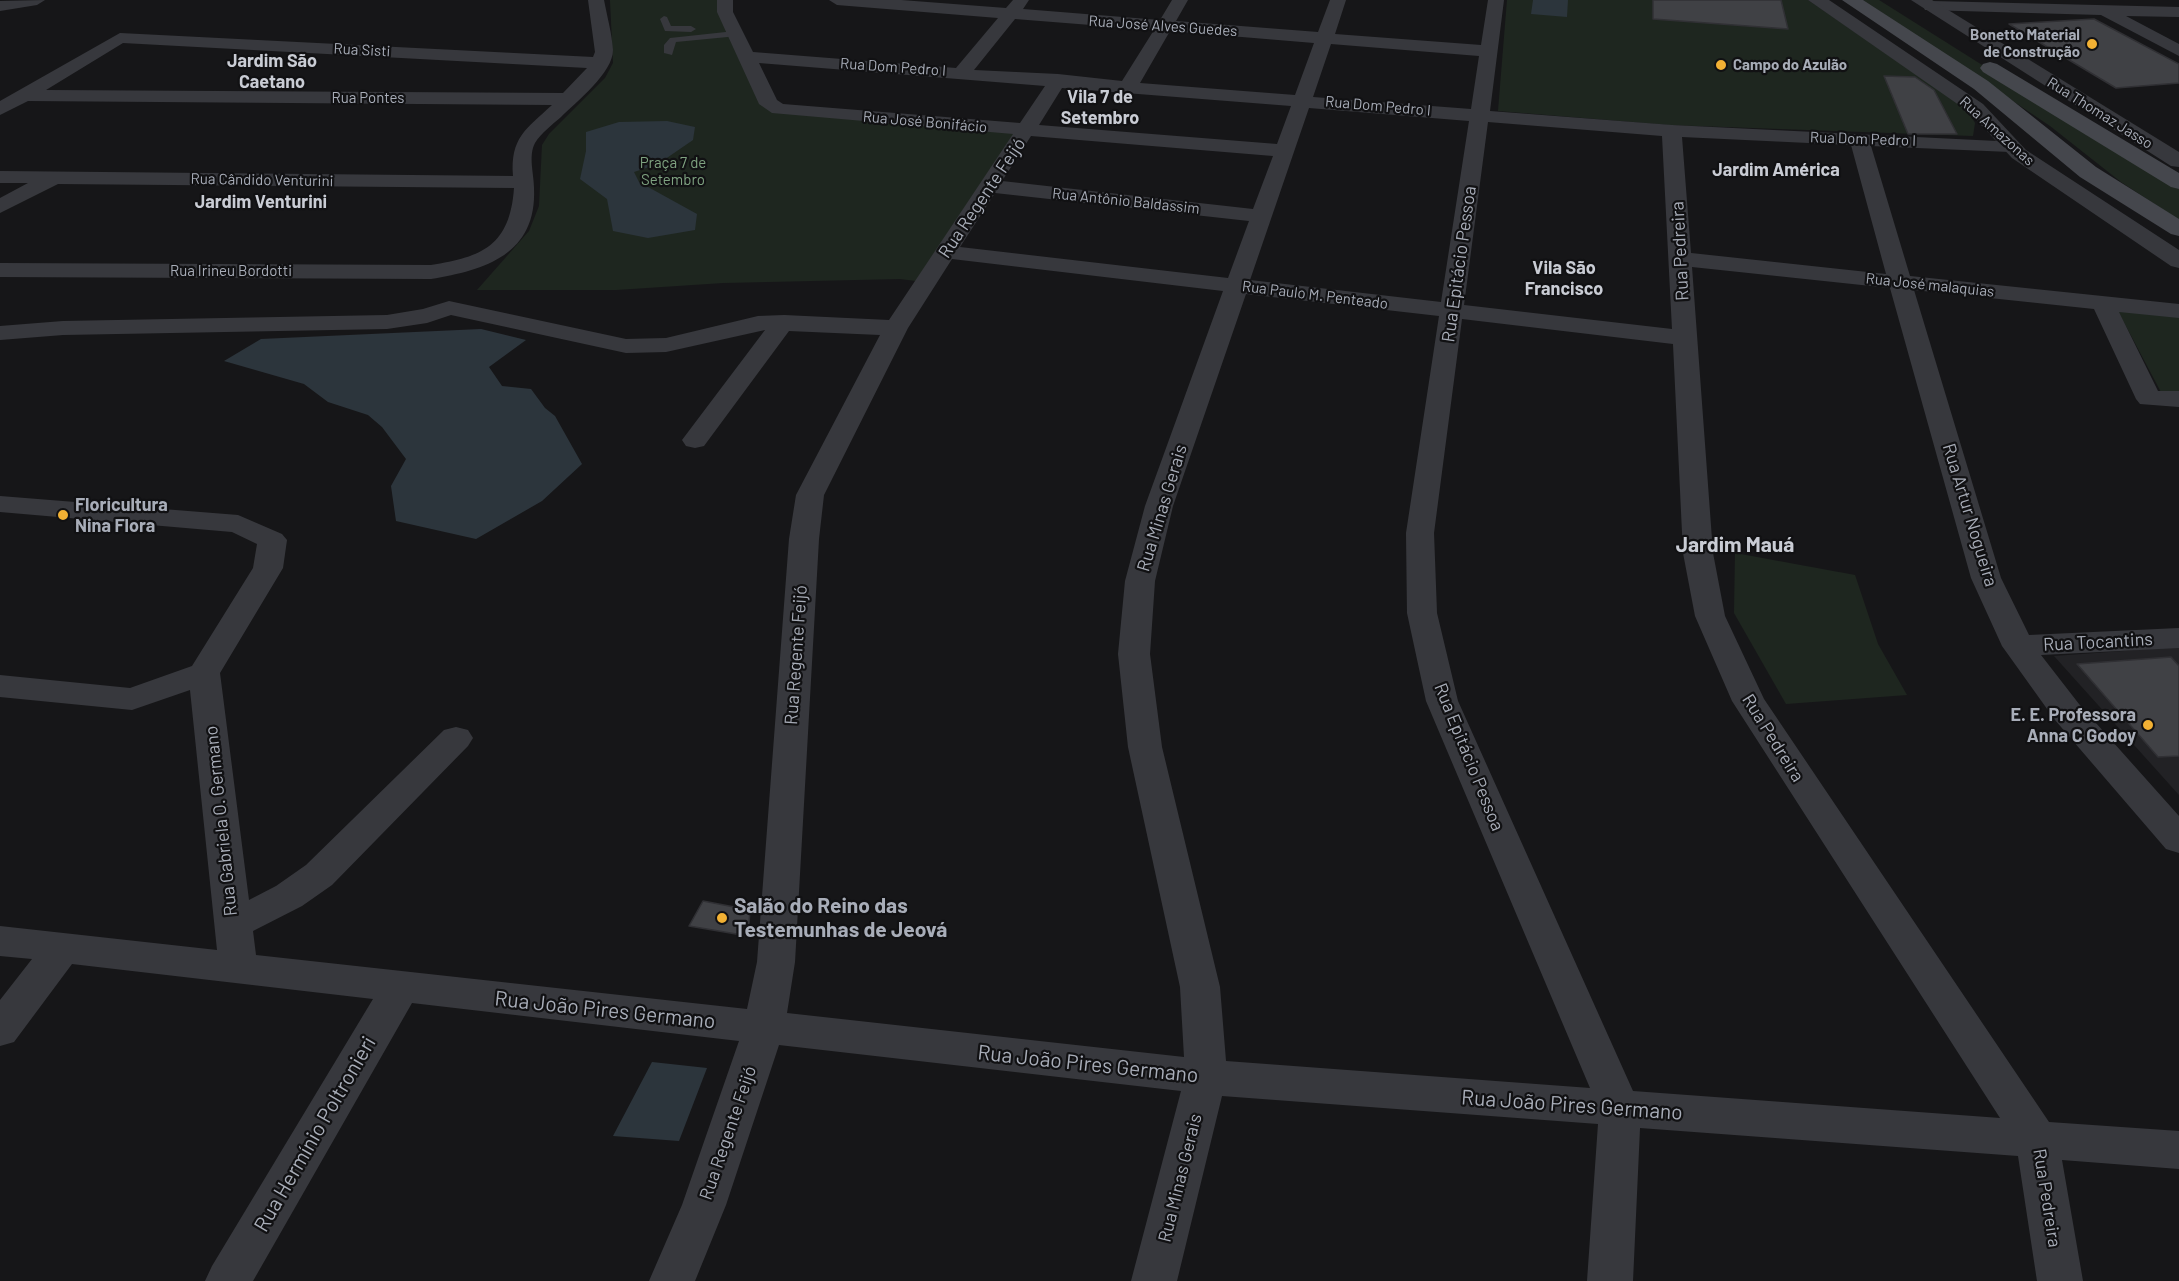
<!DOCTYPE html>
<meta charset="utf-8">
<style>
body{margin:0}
canvas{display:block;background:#161618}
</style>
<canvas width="2179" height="1281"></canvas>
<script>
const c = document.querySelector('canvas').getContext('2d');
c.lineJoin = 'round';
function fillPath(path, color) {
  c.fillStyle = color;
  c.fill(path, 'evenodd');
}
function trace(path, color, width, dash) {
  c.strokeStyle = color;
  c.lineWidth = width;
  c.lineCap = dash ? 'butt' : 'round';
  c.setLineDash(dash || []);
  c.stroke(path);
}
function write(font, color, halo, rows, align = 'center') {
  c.font = font + ' Barlow,sans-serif';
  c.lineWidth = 4.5;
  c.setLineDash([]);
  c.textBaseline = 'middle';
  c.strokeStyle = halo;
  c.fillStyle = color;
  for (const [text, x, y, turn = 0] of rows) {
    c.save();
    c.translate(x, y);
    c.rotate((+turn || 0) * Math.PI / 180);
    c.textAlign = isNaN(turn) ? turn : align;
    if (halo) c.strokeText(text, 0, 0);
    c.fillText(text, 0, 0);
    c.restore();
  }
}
fillPath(new Path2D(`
 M2179 647V795L2054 656Z`), '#222225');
fillPath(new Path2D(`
 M610 0H722L778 110 1020 134 924 282 900 279 723 283 616 290H477L529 231 539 206 542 145 549 134 605 78 613 63Z
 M1507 0H1808L1967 109 1975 123 1973 136 1669 125 1498 111Z
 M1863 0H1879L2179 189V220L2121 182 2050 126Z
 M2118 311 2179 316V394H2162Z
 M1735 553 1855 575 1878 644 1907 695 1786 704 1734 613Z`), '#1e261f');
fillPath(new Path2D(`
 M1533 0H1568L1567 17 1531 14Z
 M667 121 695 127 693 140 658 164 634 172 639 182 697 214 695 230 648 238 613 231 607 199 580 179 586 151V132L619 122Z
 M481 329 526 340 489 367 502 386 531 389 545 408 555 416 582 464 542 501 476 539 396 521 391 486 406 459 382 427 368 415 328 402 304 384 224 361 261 339Z
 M652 1062 707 1068 679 1141 613 1136Z`), '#2c353c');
const building = new Path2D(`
 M1653 0H1781L1788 29 1653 19Z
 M2094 19 2179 64V83L2116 88 2009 24Z
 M1884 76 1915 77 1934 90 1957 134H1908Z
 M2171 657 2179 666V756L2158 757 2077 664Z
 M703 901 750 910 748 936 689 926Z`);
fillPath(building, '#404145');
trace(building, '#303034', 1.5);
fillPath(new Path2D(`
 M664 16 667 17 671 26H691L696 29 691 32 665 31 660 19Z
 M735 31 738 32V36L676 42 672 55 664 53V45L670 38Z`), '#37383d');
fillPath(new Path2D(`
 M45 0 37 5 0 11V1Z
 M588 0H604C607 16 612 34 613 50 613 73 576 102 561 117 553 124 541 133 535 143 528 156 534 174 534 188 537 254 486 270 431 279L0 277V263L431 265C483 257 510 245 514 188L58 184 0 213V198L28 183H0V171L513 176C510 138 526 129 552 105L28 101 0 115V101L120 33 593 57 595 52ZM123 43 587 68 563 93 46 90Z
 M717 0H733V12L753 52 956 68 998 18 837 5 829 0H901L1006 8 1013 0H1029L1023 9 1160 20 1172 0H1188L1176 21 1318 32 1330 0H1346L1335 34 1481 45 1488 0H1504L1490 111 1672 125 2017 142 2020 146 2017 150 2010 152 1871 146 1910 276 2179 304V318L2119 312 2158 391H2179V407L2140 404 2136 399 2094 309 1914 290 2001 578 2029 635 2179 628V648L2041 655 2079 704 2179 816V853L2166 849 2055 720 2002 646 1971 578 1890 288 1692 267 1713 553 1725 616 1764 699 2049 1122 2179 1131V1169L2062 1160 2083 1281H2037L2018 1156 1640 1128 1633 1281H1587L1598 1124 1222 1096 1177 1281H1131L1181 1091 779 1045 726 1205 695 1281H649L682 1205 739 1041 412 1003 253 1281H205L212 1266 373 999 72 964 14 1042 0 1046V1000L32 959 0 956V926L217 950 190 690 132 710 0 697V675L130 688 192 666 253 568 257 544 232 532 0 512V496L238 515 282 534 287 540 283 568 220 673 249 900 276 886 306 865 444 730 456 727 468 730 473 738 468 746 332 885 302 906 253 931 256 955 747 1009 757 962 789 539 796 495 880 335 789 331 704 446 695 448 686 446 682 440 765 330 666 352 626 353 451 315 427 323 387 329 63 335 0 340V326L63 321 387 315 423 309 449 301 626 339 666 338 758 316 784 315 889 320 1013 134 772 113 759 104 717 12ZM1015 19 1154 30 1122 81 1058 74 974 70ZM1170 31 1314 43 1295 95 1140 83ZM1331 44 1479 56 1471 109 1313 97ZM759 63 1045 86 1020 123 783 104 777 100ZM1062 88 1291 106 1277 144 1039 125ZM1309 108 1469 121 1441 302 1250 280ZM1488 122 1662 136 1672 329 1464 305ZM1031 136 1273 156 1253 209 1002 181ZM1682 137 1851 145 1886 274 1691 253ZM995 193 1249 221 1228 278 960 247ZM952 259 1223 291 1145 506 1125 581 1118 654 1128 747 1180 987 1184 1057 787 1013 795 962 819 539 824 495 908 328ZM1246 294 1439 316 1406 533 1407 613 1426 701 1590 1088 1226 1061 1220 987 1162 747 1150 654 1155 581 1173 506ZM1462 319 1673 344 1683 553 1695 616 1732 701 2000 1118 1633 1091 1458 701 1437 613 1434 533Z
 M1931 1 2179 7V17L2126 16 2179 44V56L2101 15 1925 10 1923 6Z`), '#37383d');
fillPath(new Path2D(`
 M1808 0H1829L1983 104 2026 150 2179 250V268L2171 266 2012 158 1969 112Z
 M1911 0H1932L2179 152V167L2171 166Z`), '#37383d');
fillPath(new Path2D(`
 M1842 0H1863L1988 81 2096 167 2179 219V236L2171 234 2080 177 1974 89Z
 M1990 62 1997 64 2179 173V189L2171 187 1983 72 1980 68 1983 64Z`), '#45474d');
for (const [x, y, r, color] of [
 [2092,44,6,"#f2b134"],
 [1721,65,6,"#f2b134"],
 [63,515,6,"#f2b134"],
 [2148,725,6,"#f2b134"],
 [722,918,6,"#f2b134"]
]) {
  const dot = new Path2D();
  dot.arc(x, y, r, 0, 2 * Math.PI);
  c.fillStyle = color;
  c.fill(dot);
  trace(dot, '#111113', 2);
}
write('15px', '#a8adb8', '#111113', [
 ["Rua José Alves Guedes",1163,26,4],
 ["Rua Sisti",362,50,3],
 ["Rua Dom Pedro I",893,67,4],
 ["Rua Pontes",368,98],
 ["Rua Dom Pedro I",1378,106,5],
 ["Rua Thomaz Jasso",2100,113,32],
 ["Rua José Bonifácio",925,122,5],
 ["Rua Amazonas",1997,131,42],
 ["Rua Dom Pedro I",1863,139,2],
 ["Rua Cândido Venturini",262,180,1],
 ["Rua Antônio Baldassim",1126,201,6],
 ["Rua Irineu Bordotti",231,271],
 ["Rua José malaquias",1930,285,6],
 ["Rua Paulo M. Penteado",1315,295,7]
]);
write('bold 15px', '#a8adb8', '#111113', [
 ["Bonetto Material",2080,35],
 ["de Construção",2080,52],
 ["Campo do Azulão",1733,65,"left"]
], 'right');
write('15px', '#7fa381', '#111113', [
 ["Praça 7 de",673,163],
 ["Setembro",673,180]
]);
write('bold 18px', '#c9ccd4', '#111113', [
 ["Jardim São",272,61],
 ["Caetano",272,82],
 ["Vila 7 de",1100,97],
 ["Setembro",1100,118],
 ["Jardim América",1776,170],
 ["Jardim Venturini",261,202],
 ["Vila São",1564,268],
 ["Francisco",1564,289]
]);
write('18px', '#a8adb8', '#111113', [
 ["Rua Regente Feijó",982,198,-56],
 ["Rua Pedreira",1680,251,-93],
 ["Rua Epitácio Pessoa",1459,264,-82],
 ["Rua Minas Gerais",1162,508,-73],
 ["Rua Artur Nogueira",1970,515,73],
 ["Rua Tocantins",2098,642,-3],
 ["Rua Regente Feijó",796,655,-86],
 ["Rua Pedreira",1773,738,58],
 ["Rua Epitácio Pessoa",1469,757,68],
 ["Rua Gabriela O. Germano",221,821,-96],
 ["Rua Regente Feijó",728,1133,-71],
 ["Rua Minas Gerais",1180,1178,-76],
 ["Rua Pedreira",2047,1198,81]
]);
write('bold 18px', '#a8adb8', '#111113', [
 ["Floricultura",75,505],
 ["Nina Flora",75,526],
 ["E. E. Professora",2136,715,"right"],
 ["Anna C Godoy",2136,736,"right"]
], 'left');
write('bold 21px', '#c9ccd4', '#111113', [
 ["Jardim Mauá",1735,545]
]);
write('bold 21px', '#a8adb8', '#111113', [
 ["Salão do Reino das",734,906],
 ["Testemunhas de Jeová",734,930]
], 'left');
write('21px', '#a8adb8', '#111113', [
 ["Rua João Pires Germano",605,1010,6],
 ["Rua João Pires Germano",1088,1064,6],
 ["Rua João Pires Germano",1572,1105,4],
 ["Rua Hermínio Poltronieri",315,1134,-60]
]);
</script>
